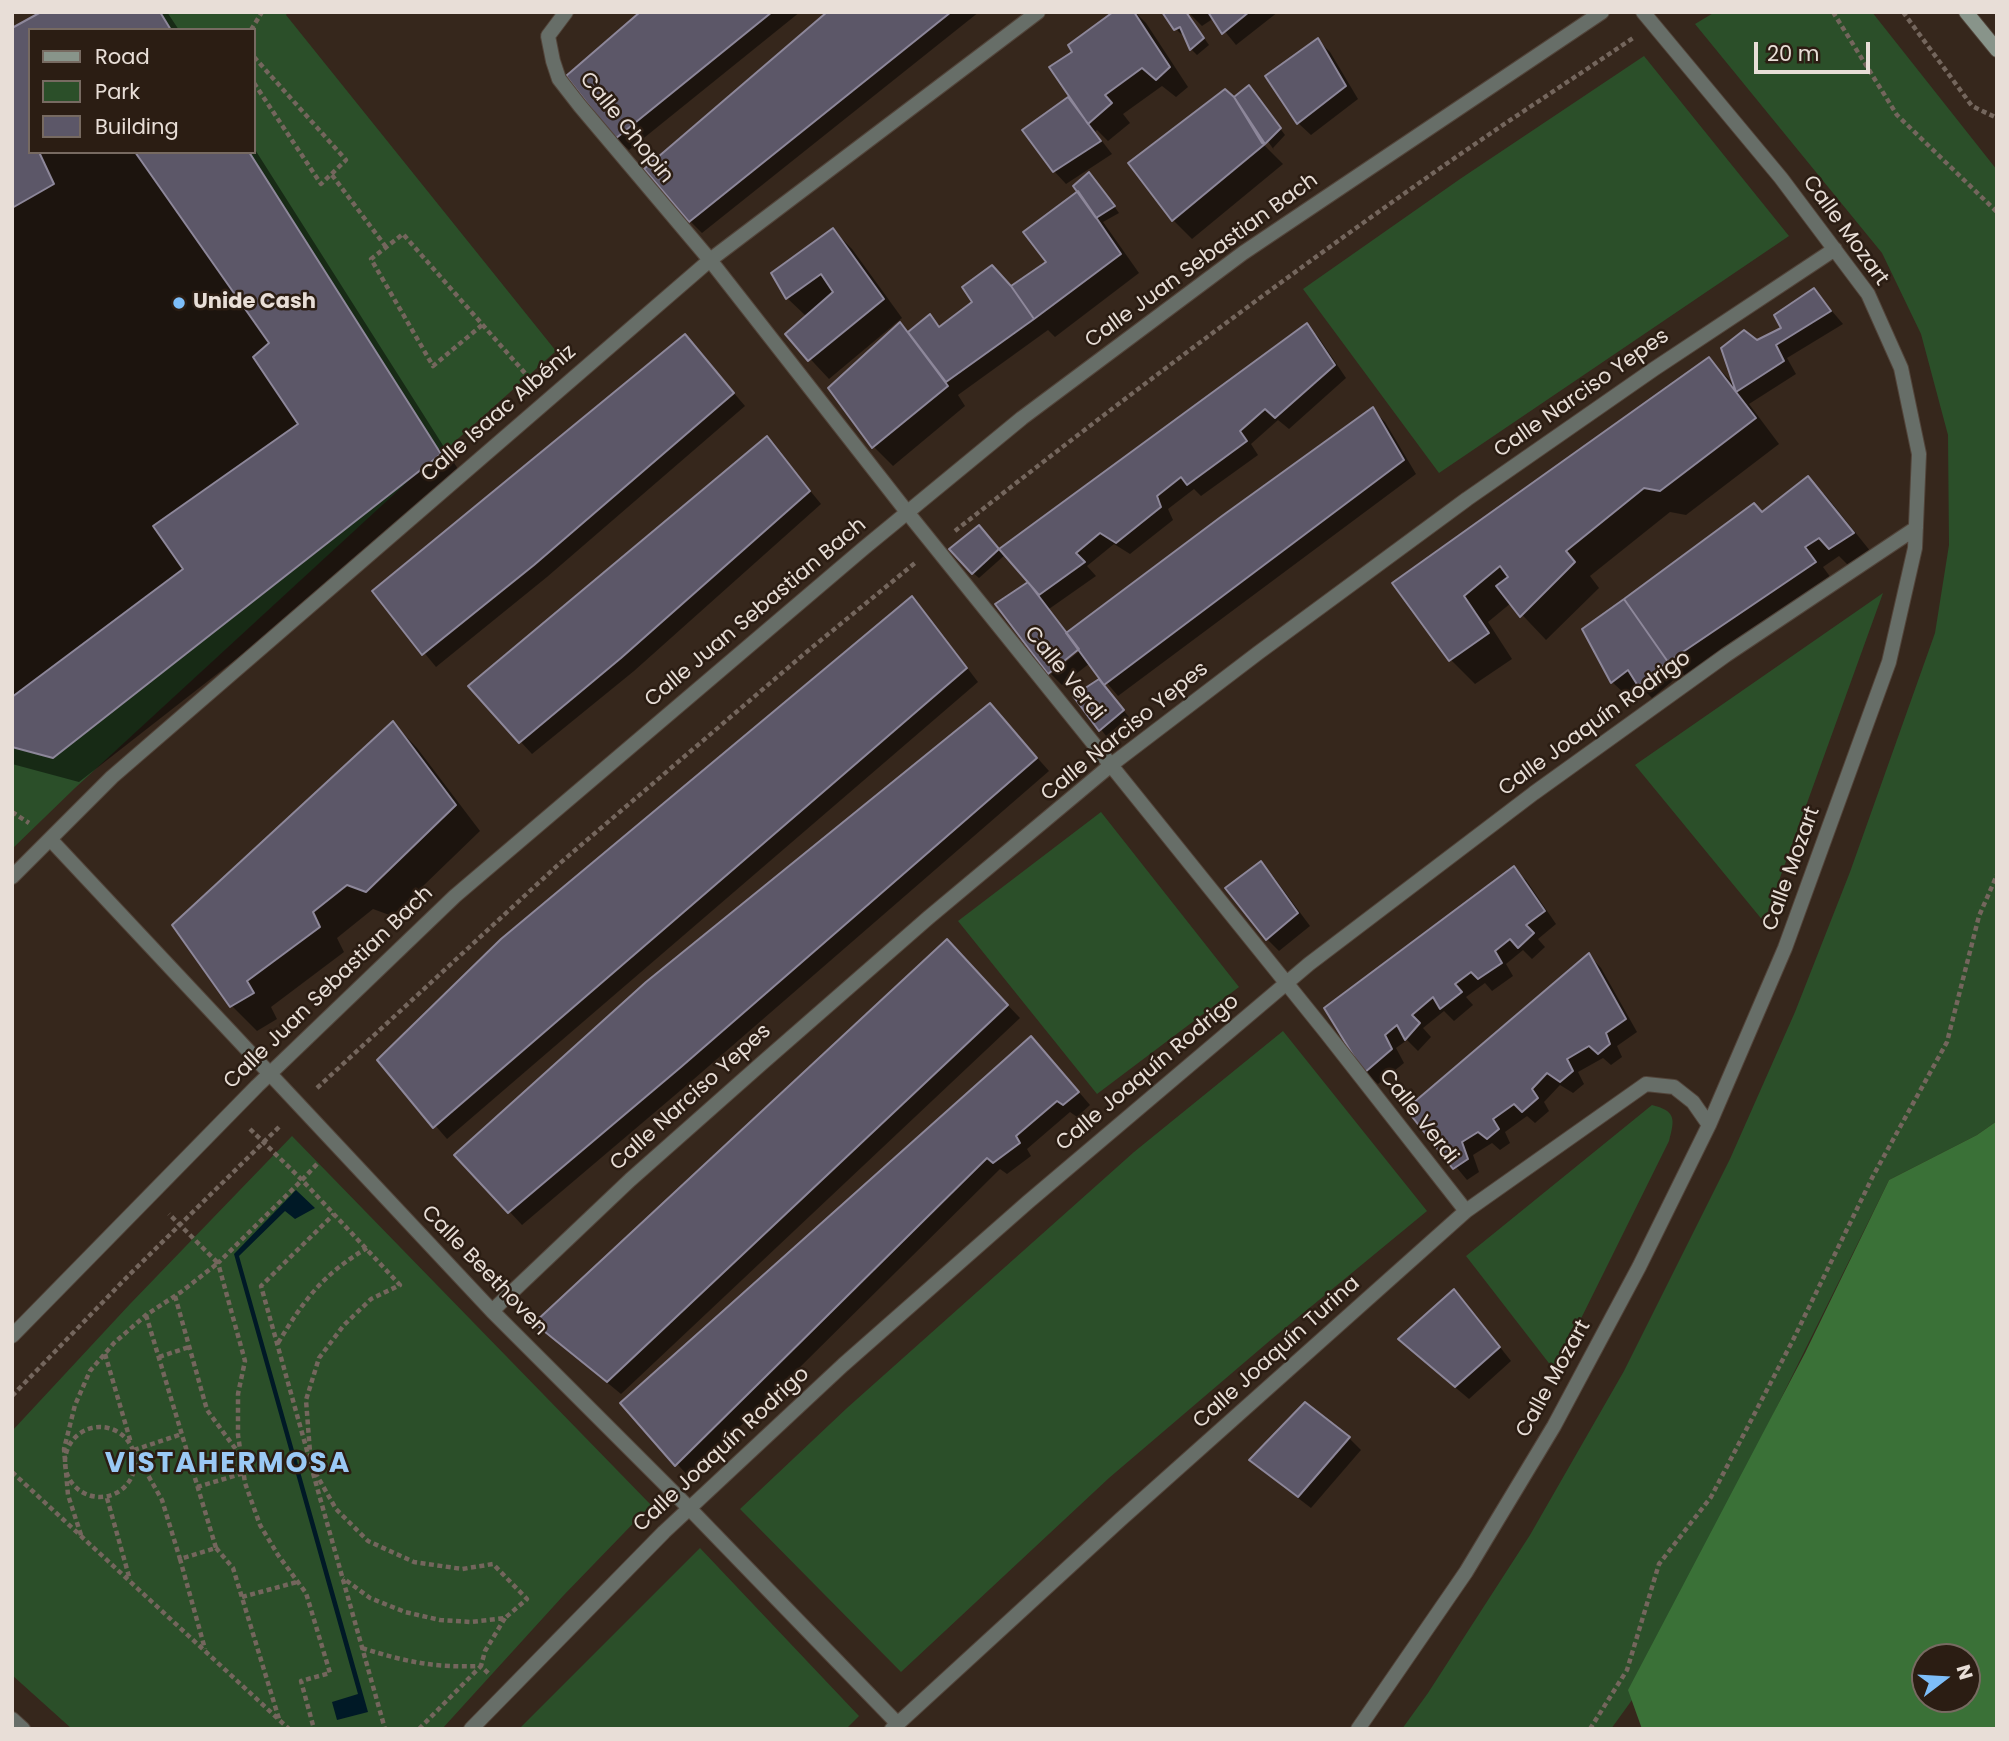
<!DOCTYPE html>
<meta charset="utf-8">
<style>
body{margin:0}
#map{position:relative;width:2009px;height:1741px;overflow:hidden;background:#36271c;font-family:Poppins,sans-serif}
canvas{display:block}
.frame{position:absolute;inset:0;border:14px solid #e8ded7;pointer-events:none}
.legend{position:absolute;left:28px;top:28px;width:228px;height:126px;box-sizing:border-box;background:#2b1d13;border:2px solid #776a61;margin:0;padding:9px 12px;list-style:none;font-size:21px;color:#e8ded7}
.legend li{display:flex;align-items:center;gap:14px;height:35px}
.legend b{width:35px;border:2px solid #776a61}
.north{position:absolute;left:1911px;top:1643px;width:70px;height:70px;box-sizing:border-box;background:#2b1d13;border:2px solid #776a61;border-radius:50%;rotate:73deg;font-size:19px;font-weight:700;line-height:28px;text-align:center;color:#e8ded7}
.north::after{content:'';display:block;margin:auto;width:24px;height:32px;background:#7dbef9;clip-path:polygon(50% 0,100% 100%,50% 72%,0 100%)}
.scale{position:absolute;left:1754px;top:42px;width:116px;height:32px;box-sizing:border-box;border:4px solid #e8ded7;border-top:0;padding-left:9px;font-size:21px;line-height:24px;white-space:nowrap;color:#e8ded7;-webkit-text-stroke:5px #2b1d13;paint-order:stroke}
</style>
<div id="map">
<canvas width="2009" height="1741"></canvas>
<div class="frame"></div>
<ul class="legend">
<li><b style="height:9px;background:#88948a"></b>Road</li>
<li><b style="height:19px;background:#2b4f29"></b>Park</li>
<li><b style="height:19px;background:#5c5768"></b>Building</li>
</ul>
<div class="north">N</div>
<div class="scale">20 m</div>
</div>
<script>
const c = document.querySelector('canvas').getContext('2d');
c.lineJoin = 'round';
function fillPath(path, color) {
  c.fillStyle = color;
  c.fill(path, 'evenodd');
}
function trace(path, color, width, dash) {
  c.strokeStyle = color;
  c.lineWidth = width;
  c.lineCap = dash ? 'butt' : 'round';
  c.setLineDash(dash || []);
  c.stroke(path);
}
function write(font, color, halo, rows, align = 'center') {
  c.font = font + ' Poppins,sans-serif';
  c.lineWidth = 5;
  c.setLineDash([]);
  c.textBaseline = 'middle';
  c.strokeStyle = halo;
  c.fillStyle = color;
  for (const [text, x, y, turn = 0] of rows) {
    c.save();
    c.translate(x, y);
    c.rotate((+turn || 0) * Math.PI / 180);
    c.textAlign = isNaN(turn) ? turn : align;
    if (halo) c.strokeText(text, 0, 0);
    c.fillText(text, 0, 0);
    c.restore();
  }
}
fillPath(new Path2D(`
 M160 12H288L286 15 556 351 441 454 249 152H254V30H171Z
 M1715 12H1872L1997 170V1121L1977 1135 1889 1180 1632 1700 1611 1729H1402L1428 1693 1530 1535 1624 1371 1730 1159 1795 1012 1850 872 1935 633 1949 545 1948 435 1921 334 1882 253 1695 24Z
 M1644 56 1789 236 1439 473 1303 289 1460 179Z
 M416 474 75 788 12 849V747L53 758Z
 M1883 593 1764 922 1635 765Z
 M1101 812 1239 987 1097 1094 958 921Z
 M1283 1031 1427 1211 1273 1338 1109 1478 901 1672 740 1509 847 1408 1134 1152Z
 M1652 1105C1676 1111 1675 1119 1669 1141L1555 1371 1466 1256Z
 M292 1136 651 1505 563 1596 442 1729H72L12 1675V1431L130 1304Z
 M700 1548 859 1716 846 1729H519Z`), '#2b4f29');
fillPath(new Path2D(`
 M1997 1121V1729H1642L1628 1690 1805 1353 1889 1180 1977 1135ZM1925 1657H1967V1699H1925Z`), '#3a7137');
fillPath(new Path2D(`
 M296 1190 315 1208 295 1219 285 1211 239 1256 368 1712 337 1720 332 1702 358 1694 234 1254Z`), '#001926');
fillPath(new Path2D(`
 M45 12H167L179 30H30V152H254V148L465 480 79 782 12 764V30Z
 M643 12H800L629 150 616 138 569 76Z
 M830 12H979L702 233 690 221Z
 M1116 12H1135L1146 23 1188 87 1176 97 1162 86 1123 114 1130 123 1108 141 1097 130 1095 132 1112 154 1066 184 1054 171 1068 99 1077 108 1078 106 1074 53Z
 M1165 12H1278L1236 45 1214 18 1202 26 1189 13 1187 14 1209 45 1197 55 1191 49 1185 33 1181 34 1175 28Z
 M1318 40 1330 52 1358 99 1311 135 1298 123 1267 77Z
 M1249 87 1285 135 1273 148 1274 150 1244 108 1258 139 1283 164 1192 239 1173 220 1236 100Z
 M1095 180 1119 213 1103 222 1139 273 1055 337 1048 330 958 395 965 406 893 466 874 447 830 388 900 325 909 334 930 316 942 328 1012 288 1048 262 1079 192Z
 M833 230 852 249 902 318 829 379 787 334 807 317 787 298Z
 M1814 290 1843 324 1787 358 1796 374 1749 404 1779 444 1686 515 1670 512 1590 576 1599 588 1546 640 1511 603 1488 622 1512 659 1475 684 1450 659 1394 583 1709 359 1736 386 1757 343 1783 328Z
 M1307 325 1319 338 1346 378 1289 429 1278 420 1251 444 1258 455 1201 496 1194 489 1168 509 1173 520 1130 554 1114 544 1087 566 1096 576 1049 609 1068 634 1373 410 1385 422 1416 474 1118 696 1090 663 1062 685 1051 674 1086 646 998 605 1030 583 1006 554 979 578 973 573 984 533 1000 551Z
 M685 336 745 406 547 577 436 667 374 592Z
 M767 438 821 504 634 671 532 754 520 741Z
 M1808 478 1827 497 1871 552 1849 566 1839 556 1823 567 1834 582 1688 679 1682 673 1652 698 1638 684 1625 694 1612 682 1584 630 1763 514Z
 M911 598 924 611 978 682 447 1139 379 1060Z
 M1104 687 1129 717 1106 736 1076 696Z
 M1002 718 1049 771 694 1079 522 1225 457 1155Z
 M393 723 417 748 480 831 392 916 373 909 337 938 344 952 271 1007 277 1019 257 1031 232 1006 174 925Z
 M1261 864 1273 876 1310 926 1279 951 1267 939Z
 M1513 868 1526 880 1556 924 1538 939 1545 947 1532 959 1523 950 1506 964 1513 976 1492 991 1485 983 1466 997 1473 1005 1454 1021 1444 1011 1423 1028 1431 1037 1418 1051 1407 1040 1396 1048 1404 1063 1378 1084 1365 1072 1326 1008Z
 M959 954 1020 1018 621 1394 549 1335Z
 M1589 955 1601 968 1637 1032 1617 1046 1622 1057 1611 1065 1603 1058 1578 1072 1584 1084 1573 1093 1560 1085 1544 1102 1549 1111 1535 1123 1527 1116 1505 1132 1510 1143 1500 1150 1492 1143 1473 1155 1479 1172 1467 1180 1408 1109Z
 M1043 1050 1090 1105 1077 1117 1070 1112 1027 1149 1031 1156 1007 1174 1000 1169 689 1477 623 1404Z
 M1466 1304 1511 1361 1469 1399 1412 1351Z
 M1349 1438 1361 1450 1311 1508 1264 1472 1252 1460Z`), '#0007');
const building = new Path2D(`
 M41 12H160L171 30H30V152H249L441 454 53 758 12 747V28Z
 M640 12H772L615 139 566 76Z
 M827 12H951L689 222 644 169Z
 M1113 12H1134L1170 67 1156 80 1142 68 1105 95 1112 103 1088 124 1049 67 1072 52 1068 45Z
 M1162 12H1186L1204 38 1190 50 1180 27 1174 30Z
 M1208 12H1249L1222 34Z
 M1318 38 1346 86 1297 124 1265 76Z
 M1249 85 1281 128 1265 144 1262 143 1234 97Z
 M1225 89 1234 97 1265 144 1172 221 1128 163Z
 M1068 97 1101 141 1053 172 1022 130Z
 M39 152H135L269 343 253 357 298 424 153 526 183 569 12 697V208L54 184Z
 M1089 172 1115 206 1096 218 1073 186Z
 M1078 191 1121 254 1034 319 1011 286 1046 262 1023 232Z
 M833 228 884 299 808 361 785 334 833 292 821 274 786 299 771 273Z
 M992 265 1011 286 1034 319 946 382 908 332 930 314 939 327 972 302 962 287Z
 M1814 288 1831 311 1776 345 1784 361 1736 392 1721 348 1744 330 1757 340 1781 328 1774 315Z
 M900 322 948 386 872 448 828 388Z
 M1307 323 1335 365 1275 418 1265 409 1240 431 1247 441 1187 485 1181 477 1157 496 1161 507 1116 543 1100 533 1076 553 1085 562 1039 595 999 549Z
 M685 334 734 393 534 565 422 655 372 591Z
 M1709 357 1756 418 1660 491 1644 488 1566 551 1575 562 1520 617 1496 586 1508 577 1500 566 1464 596 1489 633 1449 661 1392 583Z
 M1373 407 1404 460 1104 685 1066 633 1222 516Z
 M767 436 810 491 621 658 519 743 468 686Z
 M1808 476 1854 533 1829 549 1819 538 1805 547 1816 562 1668 662 1624 599 1754 503 1762 512Z
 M979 525 999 549 972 574 949 549Z
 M1028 582 1079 649 1048 674 995 604Z
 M912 596 967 668 433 1128 377 1060 501 939Z
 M1624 599 1668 662 1638 686 1628 670 1611 683 1582 629Z
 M1099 679 1124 710 1099 731 1073 696Z
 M990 703 1037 758 681 1067 508 1213 454 1155 646 982Z
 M393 721 456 805 366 892 347 885 313 912 320 927 247 981 254 993 230 1007 172 925Z
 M1261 861 1298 913 1266 940 1225 888Z
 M1514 866 1545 911 1526 925 1534 933 1518 948 1510 939 1495 951 1502 963 1478 979 1471 972 1455 984 1462 992 1440 1009 1433 997 1412 1015 1420 1023 1405 1040 1397 1025 1385 1035 1392 1049 1364 1073 1324 1008Z
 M947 939 1008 1005 607 1382 534 1323Z
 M1589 953 1626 1019 1606 1033 1610 1044 1598 1054 1589 1046 1567 1059 1573 1071 1560 1082 1547 1073 1532 1089 1538 1098 1522 1112 1514 1104 1493 1119 1499 1129 1487 1139 1478 1132 1462 1142 1468 1159 1453 1169 1406 1109Z
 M1031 1036 1079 1092 1063 1105 1057 1101 1016 1136 1020 1143 993 1163 987 1158 675 1466 620 1403Z
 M1454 1289 1500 1347 1455 1387 1398 1339Z
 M1305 1402 1350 1437 1298 1497 1249 1460Z`);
fillPath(building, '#5c5768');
trace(building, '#8d879a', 2);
const minor = new Path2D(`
 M566 12 548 36 553 61 559 79 580 106 710 260 907 512 1325 1031 1466 1211
 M50 839 492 1311 689 1508 897 1723
 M12 877 112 777 710 260 1038 12
 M492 1311 630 1180 761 1064 928 918 1111 765 1258 653 1467 499 1654 369 1835 249
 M12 1336 257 1086 455 896 864 548 1022 418 1243 253 1602 12
 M12 1719 23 1729
 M471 1729 664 1532 843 1365 1028 1202 1309 964 1534 793 1726 655 1916 528
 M892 1729 1121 1519 1466 1211 1646 1084 1674 1087 1693 1102 1709 1125
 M1358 1729 1466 1572 1554 1426 1639 1267 1709 1125 1785 948 1889 662 1915 548 1919 454 1901 368 1868 294 1781 178 1643 12`);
const secondary = new Path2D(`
 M1966 12 1997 50`);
trace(minor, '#52443a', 16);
trace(secondary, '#52443a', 16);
trace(new Path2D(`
 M1833 12 1897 115 1997 212
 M1903 12 1972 106 1997 118
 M251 30 262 12
 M254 57 346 160 321 184 254 83
 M332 175 386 247
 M482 325 433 366 371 259 403 234 531 380
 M955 531C1113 406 1274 285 1439 169 1503 124 1568 82 1633 38
 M12 812 29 823
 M317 1088 559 864 804 654 915 563
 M250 1129 302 1180 218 1263 245 1361 238 1394V1435L245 1483 260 1525 278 1555 306 1593 330 1673 301 1681 314 1729
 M317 1164 302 1180 400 1285 371 1299 344 1325 319 1358 306 1400 311 1465 261 1286 334 1214
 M175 1296 207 1410 240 1455
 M146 1315 216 1548 180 1559 205 1649
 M278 1343C304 1300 322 1275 367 1248
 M105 1354 131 1443
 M159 1357 189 1347
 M12 1396 130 1274 281 1125
 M65 1462a35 35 0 1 1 70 0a35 35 0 1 1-70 0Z
 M134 1450 182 1434
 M136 1454 162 1500 180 1559
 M311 1465 336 1509 368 1541 414 1562 462 1569 493 1564 527 1599 505 1618 471 1622 440 1620 405 1612 370 1598 343 1578
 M12 1472 289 1729
 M313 1473 385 1729
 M197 1487 244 1473
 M107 1498 130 1580
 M81 1535 68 1495 64 1449 75 1405 90 1371 114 1343 146 1315 181 1292 218 1263 169 1214
 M216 1548 233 1568 279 1719
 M242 1597 297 1582
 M362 1648C406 1662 435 1668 481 1666L485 1651 505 1618
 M419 1729 481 1666 489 1674
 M1590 1729 1627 1670 1659 1564 1711 1497 1793 1340 1873 1176 1947 1042 1979 916 1997 875`), '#74665d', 4.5, [5, 3.5]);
trace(minor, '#676e68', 14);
trace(secondary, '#88948a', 14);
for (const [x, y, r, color] of [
 [179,303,7,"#7dbef9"]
]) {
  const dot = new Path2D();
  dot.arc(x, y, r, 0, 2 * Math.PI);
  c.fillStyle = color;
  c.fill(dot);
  trace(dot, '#2b1d13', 2.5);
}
write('21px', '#e8ded7', '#2b1d13', [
 ["Calle Chopin",626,128,51],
 ["Calle Mozart",1845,231,54],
 ["Calle Juan Sebastian Bach",1202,261,-36],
 ["Calle Narciso Yepes",1582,394,-35],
 ["Calle Isaac Albéniz",499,414,-41],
 ["Calle Juan Sebastian Bach",756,613,-40],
 ["Calle Verdi",1064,674,51],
 ["Calle Joaquín Rodrigo",1595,724,-36],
 ["Calle Narciso Yepes",1125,732,-39],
 ["Calle Mozart",1792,869,-70],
 ["Calle Juan Sebastian Bach",329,988,-44],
 ["Calle Joaquín Rodrigo",1148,1073,-40],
 ["Calle Narciso Yepes",691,1098,-42],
 ["Calle Verdi",1418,1117,52],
 ["Calle Beethoven",484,1271,46],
 ["Calle Joaquín Turina",1277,1353,-42],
 ["Calle Mozart",1554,1379,-61],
 ["Calle Joaquín Rodrigo",722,1450,-43]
]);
write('bold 21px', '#e8ded7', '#2b1d13', [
 ["Unide Cash",193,303]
], 'left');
c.letterSpacing = '2px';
write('bold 28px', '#9ac9f5', '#2b1d13', [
 ["VISTAHERMOSA",228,1465]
]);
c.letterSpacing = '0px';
</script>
